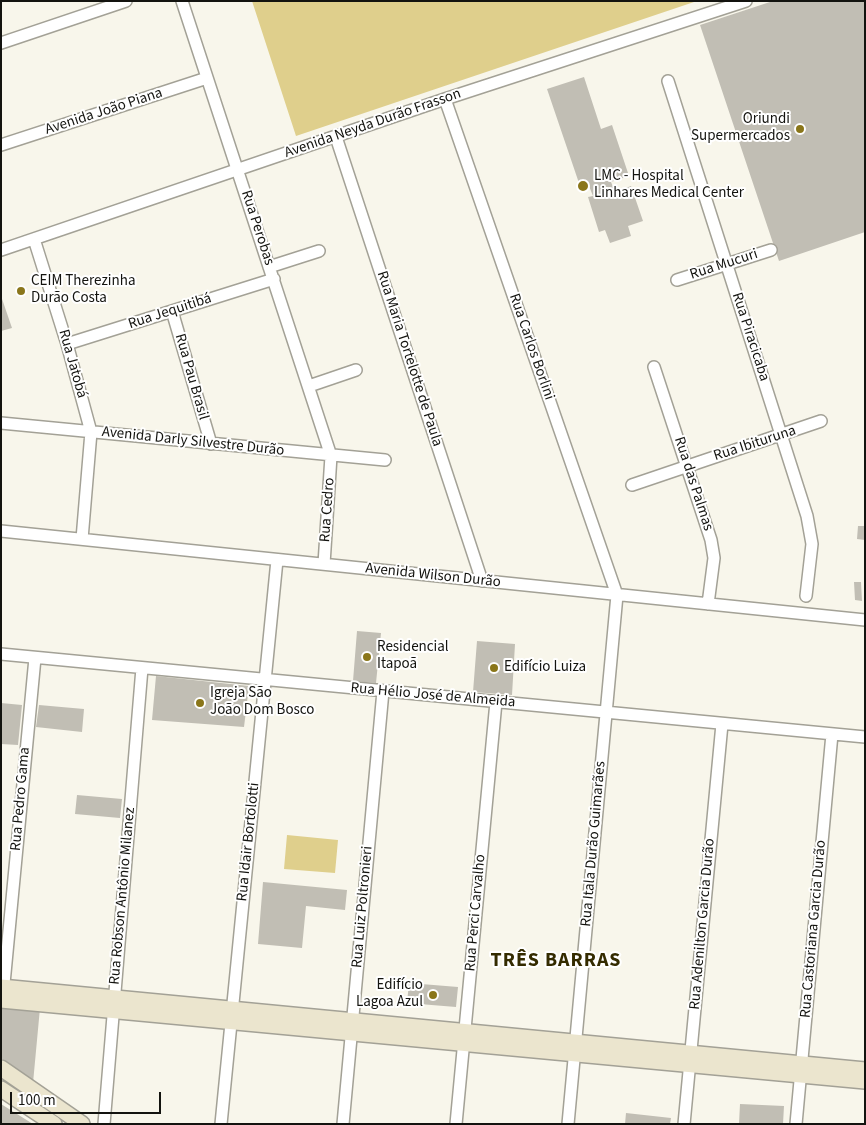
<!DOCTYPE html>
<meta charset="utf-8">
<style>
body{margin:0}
#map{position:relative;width:866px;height:1125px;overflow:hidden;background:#f8f6eb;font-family:"Source Sans 3",sans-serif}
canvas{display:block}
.frame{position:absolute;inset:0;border:2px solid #13130f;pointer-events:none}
.scale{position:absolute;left:10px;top:1092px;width:151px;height:22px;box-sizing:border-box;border:2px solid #13130f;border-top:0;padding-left:6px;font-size:15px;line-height:18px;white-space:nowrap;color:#13130f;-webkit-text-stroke:4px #fff;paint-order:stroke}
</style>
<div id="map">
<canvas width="866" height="1125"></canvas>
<div class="frame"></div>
<div class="scale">100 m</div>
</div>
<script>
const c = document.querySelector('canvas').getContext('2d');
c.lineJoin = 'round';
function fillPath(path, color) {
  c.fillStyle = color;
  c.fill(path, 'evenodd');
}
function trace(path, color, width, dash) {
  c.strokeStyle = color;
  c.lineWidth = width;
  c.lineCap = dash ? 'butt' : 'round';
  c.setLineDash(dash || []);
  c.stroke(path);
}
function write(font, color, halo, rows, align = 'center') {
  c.font = font + ' "Source Sans 3",sans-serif';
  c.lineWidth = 4;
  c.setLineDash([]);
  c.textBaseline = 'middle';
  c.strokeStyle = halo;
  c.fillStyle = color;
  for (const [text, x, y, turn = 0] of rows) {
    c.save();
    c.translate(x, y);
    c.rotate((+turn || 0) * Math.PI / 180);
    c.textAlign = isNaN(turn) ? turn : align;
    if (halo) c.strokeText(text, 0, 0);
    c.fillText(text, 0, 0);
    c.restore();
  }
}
fillPath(new Path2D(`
 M252 1H697L296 136Z
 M287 835 338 840 335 873 284 869Z`), '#dfcf8c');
fillPath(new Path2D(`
 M773 1H865V232L779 261 700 25Z
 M584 77 601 129 612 125 629 176 611 182 615 192 631 186 643 221 628 226 631 236 610 243 605 230 599 232 588 197 593 196 589 186 581 189 547 89Z
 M1 296 12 328 1 331Z
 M858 526H865V540L857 539Z
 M854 582H861L862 601 855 600Z
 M357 631 381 633 376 683 353 681Z
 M477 641 515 644 512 695 473 692Z
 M156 676 249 686 244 727 152 720Z
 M1 703 22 705 18 745 1 744Z
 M39 705 84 709 82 732 36 727Z
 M77 795 122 799 120 818 75 814Z
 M263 882 347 890 345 910 306 906 302 948 258 944Z
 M409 983 458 987 456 1007 407 1003Z
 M1 1004 40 1008 33 1083 1 1058Z
 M1 1104 33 1124H1Z
 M740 1104 784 1106 783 1124H739Z
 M626 1113 671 1118 670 1124H625Z`), '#c1beb4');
const street = new Path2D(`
 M182 1 331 456 324 564
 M1 43 126 1
 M668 81 807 516 812 544 806 596
 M445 99 617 595 568 1124
 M336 137 482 581
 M1 145 207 78
 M34 239 67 344 91 432 82 539
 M1 250 445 99 746 1
 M269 267 319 251
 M677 280 771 250
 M172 311 211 444
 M67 344 274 279
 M654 367 711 540 714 558 708 604
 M309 386 356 370
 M1 423 385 460
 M632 485 821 421
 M1 531 865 620
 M1 654 865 737
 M3 994 35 658
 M104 1124 142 668
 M221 1124 277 560
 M343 1124 383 691
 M456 1124 496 702
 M684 1124 722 724
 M796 1124 832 734`);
const secondary = new Path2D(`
 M1 987 865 1070
 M1 1000 865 1081
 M1 1068 82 1124
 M1 1089 54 1124`);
trace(street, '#a3a196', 14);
trace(secondary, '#a3a196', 18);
trace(street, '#fff', 11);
trace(secondary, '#ebe5ce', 15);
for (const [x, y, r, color] of [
 [800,129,5,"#8a761a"],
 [583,186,6,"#8a761a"],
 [21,291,5,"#8a761a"],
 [367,657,5,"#8a761a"],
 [494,668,5,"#8a761a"],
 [200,703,5,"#8a761a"],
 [433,995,5,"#8a761a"]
]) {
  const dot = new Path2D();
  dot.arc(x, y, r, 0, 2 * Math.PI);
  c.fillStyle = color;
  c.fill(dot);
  trace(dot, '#fff', 2);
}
write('15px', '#13130f', '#fff', [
 ["Avenida João Piana",104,112,-18],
 ["Avenida Neyda Durão Frasson",373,124,-19],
 ["Rua Perobas",257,228,72],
 ["Rua Mucuri",724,265,-18],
 ["Rua Jequitibá",170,312,-18],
 ["Rua Piracicaba",750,337,72],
 ["Rua Carlos Borlini",531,347,71],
 ["Rua Maria Tortelotte de Paula",409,359,72],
 ["Rua Jatobá",72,364,74],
 ["Rua Pau Brasil",191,377,74],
 ["Avenida Darly Silvestre Durão",193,442,6],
 ["Rua Ibituruna",755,444,-18],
 ["Rua das Palmas",693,484,72],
 ["Rua Cedro",328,510,-86],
 ["Avenida Wilson Durão",433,576,6],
 ["Rua Hélio José de Almeida",433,696,5],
 ["Rua Pedro Gama",21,799,-85],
 ["Rua Idair Bortolotti",249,842,-84],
 ["Rua Itala Durão Guimarães",594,844,-85],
 ["Rua Robson Antônio Milanez",123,896,-85],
 ["Rua Luiz Poltronieri",363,907,-85],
 ["Rua Perci Carvalho",476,913,-85],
 ["Rua Adenilton Garcia Durão",703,924,-85],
 ["Rua Castoriana Garcia Durão",814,929,-85]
]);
write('15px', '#13130f', '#fff', [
 ["Oriundi",790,120,"right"],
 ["Supermercados",790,137,"right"],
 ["LMC - Hospital",594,177],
 ["Linhares Medical Center",594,194],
 ["CEIM Therezinha",31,282],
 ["Durão Costa",31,299],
 ["Residencial",377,648],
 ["Itapoã",377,665],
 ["Edifício Luiza",504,668],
 ["Igreja São",210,694],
 ["João Dom Bosco",210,711],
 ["Edifício",423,986,"right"],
 ["Lagoa Azul",423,1003,"right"]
], 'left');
c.letterSpacing = '1px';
write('bold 20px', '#342b00', '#fff', [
 ["TRÊS BARRAS",556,962]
]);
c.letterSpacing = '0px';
</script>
